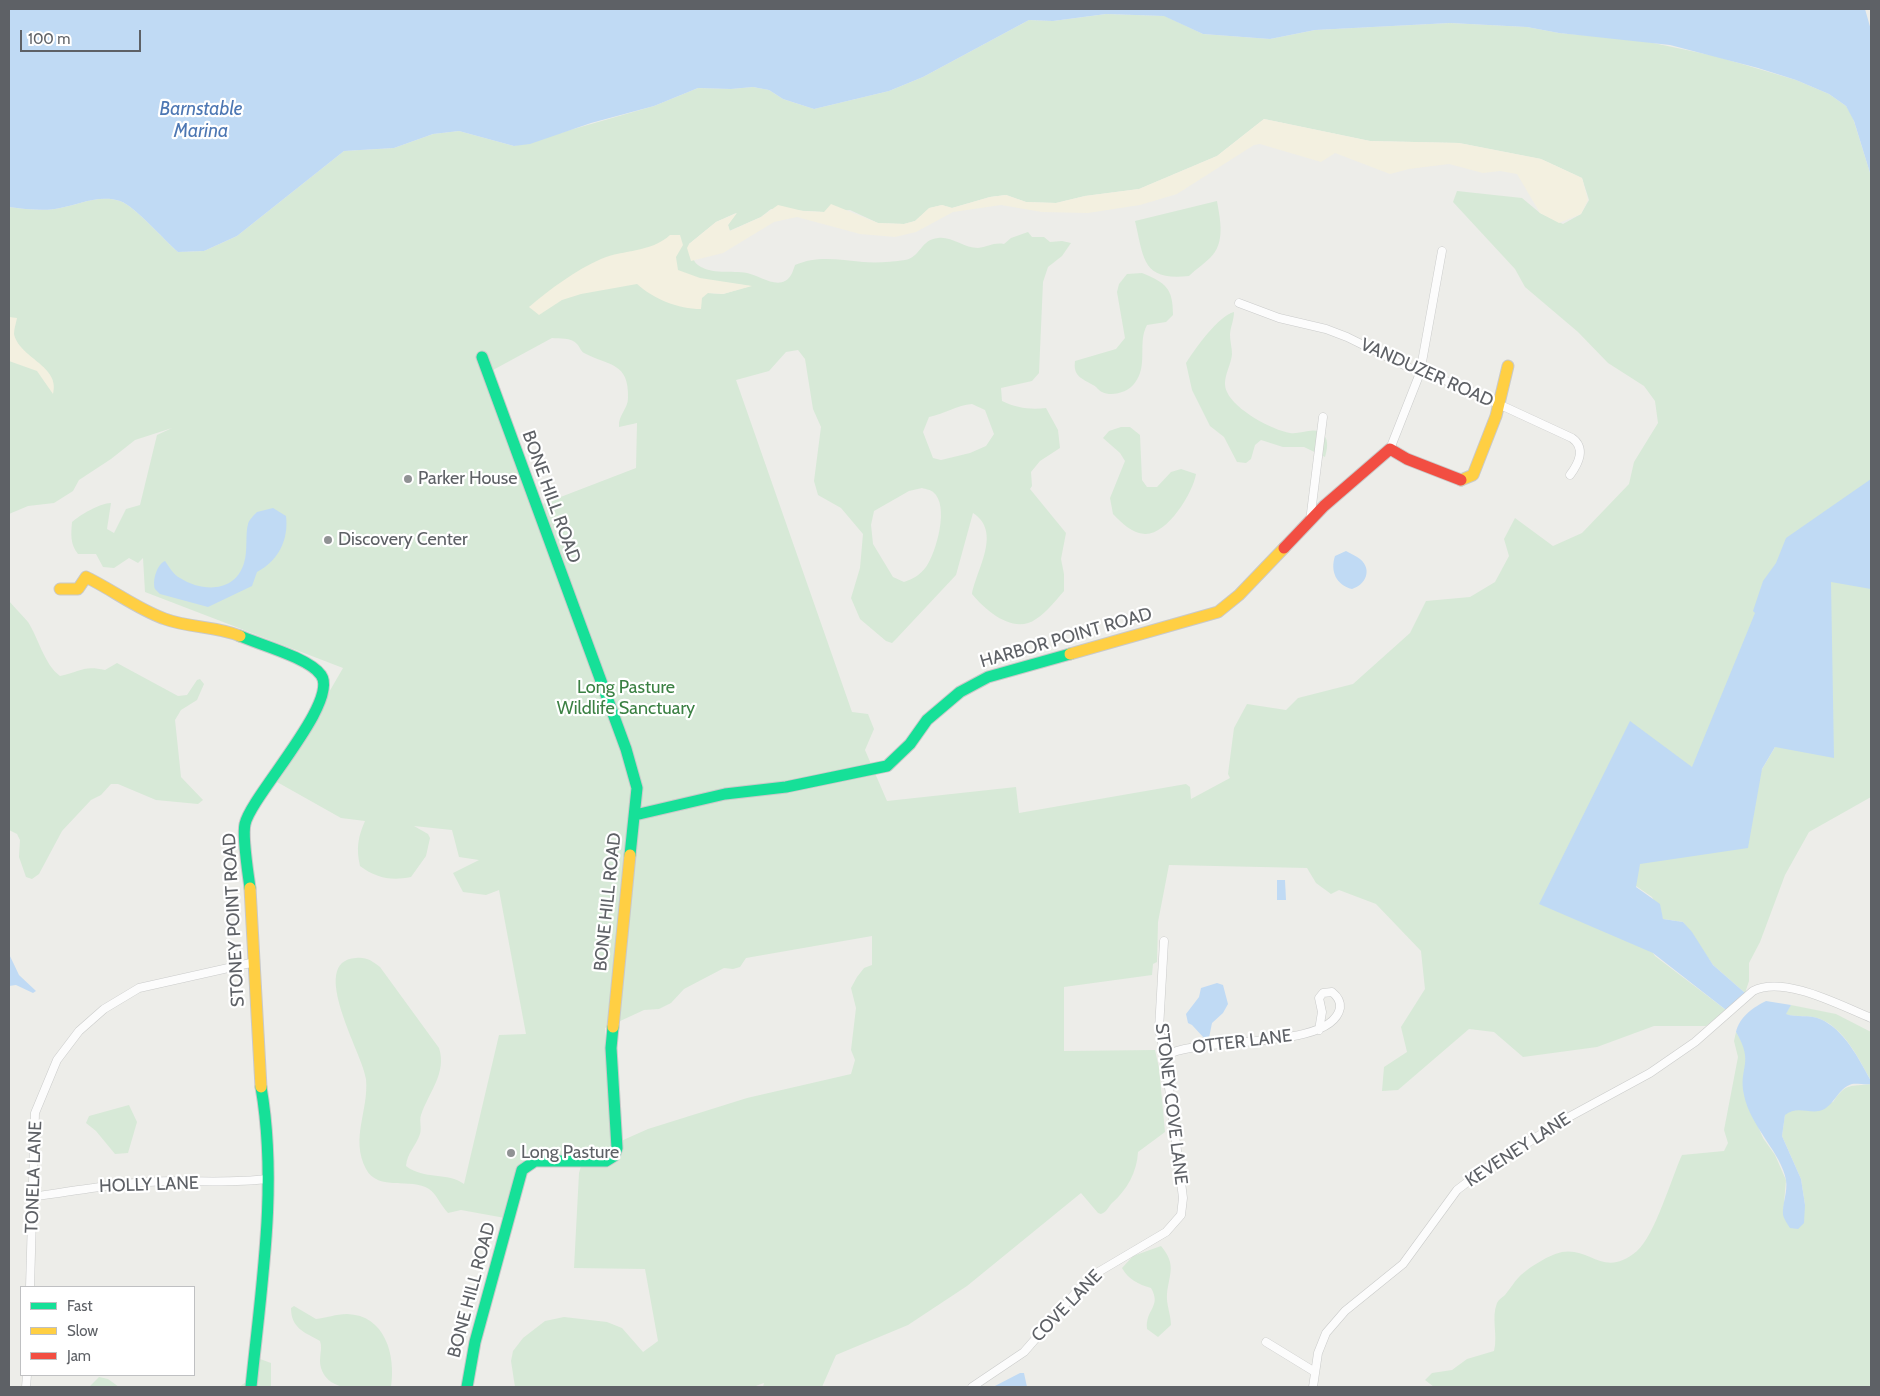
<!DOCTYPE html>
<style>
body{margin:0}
#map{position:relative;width:1880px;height:1396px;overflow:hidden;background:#edede9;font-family:Cabin,sans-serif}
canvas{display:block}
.frame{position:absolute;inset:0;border:10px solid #5e6166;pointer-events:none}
.legend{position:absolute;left:20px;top:1286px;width:175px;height:90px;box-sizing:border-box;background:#fff;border:1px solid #bfc0c2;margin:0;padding:6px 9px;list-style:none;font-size:15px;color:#5e6166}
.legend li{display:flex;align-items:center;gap:10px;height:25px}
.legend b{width:25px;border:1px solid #bfc0c2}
.scale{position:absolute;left:20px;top:30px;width:121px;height:22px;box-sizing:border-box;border:2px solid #5e6166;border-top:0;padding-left:6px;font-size:15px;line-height:18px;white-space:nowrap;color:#5e6166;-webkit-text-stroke:4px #fff;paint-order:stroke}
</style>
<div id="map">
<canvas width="1880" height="1396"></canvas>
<div class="frame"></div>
<ul class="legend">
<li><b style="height:6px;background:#16e098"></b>Fast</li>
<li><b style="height:6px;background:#ffcf43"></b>Slow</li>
<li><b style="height:6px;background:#f24e42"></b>Jam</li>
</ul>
<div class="scale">100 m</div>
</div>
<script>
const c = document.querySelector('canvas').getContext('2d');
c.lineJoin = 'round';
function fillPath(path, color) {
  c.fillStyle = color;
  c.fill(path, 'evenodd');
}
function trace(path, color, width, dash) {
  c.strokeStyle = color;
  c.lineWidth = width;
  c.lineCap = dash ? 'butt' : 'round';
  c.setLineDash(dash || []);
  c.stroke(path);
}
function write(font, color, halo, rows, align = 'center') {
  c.font = font + ' Cabin,sans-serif';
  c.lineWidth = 4.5;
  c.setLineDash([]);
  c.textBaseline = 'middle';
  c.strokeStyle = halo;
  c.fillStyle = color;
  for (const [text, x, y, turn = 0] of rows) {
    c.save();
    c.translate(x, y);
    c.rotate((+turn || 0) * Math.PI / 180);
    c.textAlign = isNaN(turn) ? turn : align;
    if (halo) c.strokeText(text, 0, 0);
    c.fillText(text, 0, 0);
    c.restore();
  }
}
fillPath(new Path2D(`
 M1106 14 1165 16 1203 34 1270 39 1315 30 1450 23 1527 27 1559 33 1639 40 1715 56 1796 80 1829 94 1846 106 1852 115 1871 176V523L1761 617 1771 666 1669 806 1617 897 1655 956 1726 1010 1706 1026H1654L1597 1047 1523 1057 1494 1032 1469 1029 1398 1090 1382 1091 1384 1067 1407 1052 1401 1027 1425 989 1421 951 1376 904 1339 890 1331 894 1316 883 1307 868 1169 865 1158 922 1157 962 1153 964 1152 975 1064 987V1051L1155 1050 1159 1068 1165 1132 1138 1152C1137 1172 1127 1190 1112 1203 1108 1207 1107 1212 1101 1214L1098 1213 1081 1193 967 1286 908 1325 836 1355 822 1387H763L764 1383 753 1387H515L511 1361 513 1351 523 1338 545 1321 564 1317 607 1322 622 1328 643 1352 658 1341 645 1269 574 1268 579 1173 584 1156C566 1156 529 1148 519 1167L505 1218 461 1210 448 1213C441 1206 436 1193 429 1189 411 1177 378 1192 366 1169 350 1138 369 1111 366 1079 364 1056 306 961 356 958 367 957 372 961 380 967L439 1048C447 1073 429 1092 421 1115 419 1121 422 1127 420 1134 416 1146 407 1153 406 1166 424 1180 448 1172 464 1184L499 1035 526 1034 499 890 486 895 463 892 453 873 479 860 459 857 452 830 414 826 428 834 430 838 426 856 411 877C391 881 376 878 360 866 356 848 358 837 365 821L341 818 277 782 343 668 145 592 143 558 138 563 129 558 114 568 103 567 96 554H78C70 544 71 534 72 522 80 515 100 503 111 503L107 529 114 533 126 509 140 505 157 435 172 428 135 440 111 459 79 480 73 491 54 503 28 506 9 514V207C24 209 40 211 55 209 77 206 97 194 120 201 135 206 164 240 178 252L204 251 237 236 344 151 394 148 433 134 459 131 514 146 654 106 698 88 731 89 753 87 769 90 783 99 814 109 889 91 923 77 1029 20 1053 21ZM1264 119 1370 141 1459 143 1541 159 1582 178 1589 200 1581 214 1563 224 1540 213 1522 198 1457 191 1453 202 1515 269 1525 287 1578 332 1608 363 1644 386 1655 401 1658 423 1634 462 1629 484 1582 533 1553 546 1515 518 1504 539 1509 556 1495 582 1470 597 1426 601 1410 633 1353 684 1298 698 1286 710 1247 704 1234 728 1228 774 1230 778 1191 799 1190 787 1186 784 1019 813 1016 787 887 801 865 750 874 729 868 714 852 712 736 380 769 371 786 352 798 350 805 359 813 409 821 427 814 481 818 495 841 508 863 534 860 568 851 598 860 619 886 641 892 643 897 638 956 575 973 513C1002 532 977 568 972 594 986 611 1014 635 1036 619 1047 612 1056 600 1064 591V574L1061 559 1066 533 1030 489 1032 486 1031 472 1040 461 1060 448 1058 430 1046 408C1031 410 1016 408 1002 401L1001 388 1032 381 1039 373 1043 282 1048 267 1062 256 1071 243 1062 241 1050 242 1044 237H1032L1028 232 1011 238 1004 244C994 242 987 247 978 248 964 248 951 236 938 238 921 239 920 258 905 260 892 262 876 263 863 262 839 260 818 255 795 265 793 271 791 278 785 281 774 287 758 275 747 273 732 270 711 275 698 265 692 261 691 250 689 244L716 222 736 213 728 225 729 231 761 217 771 209 824 212 850 210 878 223 904 224 915 221 930 208 942 205 952 208 990 197 1006 195 1026 202 1056 203 1085 196 1139 189 1217 156ZM701 279 750 286 723 294 708 293ZM552 338C559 339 571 337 577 344 580 347 580 350 584 353 609 366 629 362 628 398 628 409 618 415 619 427L637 423 636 468 532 508 493 370ZM972 404 985 410 994 434 986 446 970 453 941 460 933 458 923 432 929 417C945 414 957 405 972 404ZM922 488C926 489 931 490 933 492 950 505 936 553 926 567 920 575 913 579 904 582L893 577 873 544 871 525 874 511 909 491ZM872 936V965L864 968 857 977 851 988 856 1008 851 1050 855 1060 851 1074 747 1098 648 1129 612 1145 605 1028 644 1010 659 1009 671 1003 684 989 724 968 733 969 740 967 746 958Z
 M1217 201C1220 219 1226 243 1210 258 1204 264 1196 269 1189 276 1142 281 1144 259 1135 221Z
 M1142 273C1166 283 1173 288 1173 315L1166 322 1147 325C1137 343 1149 366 1134 384 1128 392 1112 397 1102 392 1099 391 1097 387 1093 385 1081 378 1073 376 1075 361L1116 349 1125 338 1117 292 1119 284 1127 274Z
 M1234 312C1234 320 1230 328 1230 335 1230 341 1232 348 1232 354 1231 367 1221 379 1227 392 1235 410 1272 430 1290 433 1300 435 1316 425 1324 435 1329 441 1327 450 1325 457L1304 447H1283L1261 440 1255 445 1251 459 1246 463 1237 462 1224 437 1210 426 1192 390 1186 363C1195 349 1218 316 1234 312Z
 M1121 427H1130L1140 435 1142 480 1147 487H1157L1171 472 1181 469 1196 474C1193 493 1167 535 1145 534 1131 533 1122 523 1113 514L1110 498 1125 461 1120 453 1103 438 1109 431Z
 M1871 548V797L1809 832 1785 875 1760 942 1749 963V981L1745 993 1713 965 1683 922 1663 919 1652 897 1633 884 1614 818 1748 793 1791 720 1784 615Z
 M9 601C15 608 22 615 28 622 39 639 44 664 60 676 80 672 83 665 105 670L117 663 178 696 187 695 197 680 200 679 204 684 197 700 181 710 175 720 181 777 203 800 198 804 156 800 118 784H111L101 795 91 800 62 831 39 874 32 879 26 877 19 857 20 840 17 834 9 830Z
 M1791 1005 1836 1014 1871 1032V1081C1859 1059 1844 1028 1820 1019 1808 1014 1797 1018 1785 1014Z
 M1736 1032 1745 1047 1747 1061 1744 1094 1763 1138 1775 1155 1786 1180 1783 1215 1805 1205 1801 1179 1782 1136 1785 1114 1791 1110 1833 1102C1846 1082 1851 1087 1871 1084V1387H1434L1425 1380 1432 1373 1452 1370 1467 1359 1494 1351C1498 1335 1491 1318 1497 1303 1499 1299 1503 1297 1505 1295 1510 1289 1514 1282 1519 1277 1529 1267 1549 1255 1562 1252 1591 1247 1604 1279 1637 1251 1655 1235 1671 1179 1682 1155L1724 1151 1728 1143 1724 1130 1738 1057 1734 1041Z
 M129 1105 137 1122 128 1153 115 1154 96 1131 86 1123 89 1116Z
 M1161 1246C1177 1265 1169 1274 1167 1294 1166 1304 1171 1315 1171 1325L1158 1337 1147 1329C1145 1309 1162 1307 1151 1288 1138 1284 1129 1280 1122 1268L1133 1256Z
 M294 1306 316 1319C326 1318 336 1314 347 1314 385 1315 396 1355 391 1387 368 1387 330 1396 321 1368 318 1358 323 1349 320 1341 304 1332 291 1328 291 1308Z
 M260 1359 271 1363V1387H239L246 1382 256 1361Z
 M99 1377 108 1379 119 1387H89Z`), '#d7e9d7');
fillPath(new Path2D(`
 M1264 119 1370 141 1459 143 1541 159 1582 178 1588 200 1581 214 1559 223 1540 213 1517 174 1500 171 1483 173 1449 164 1409 169 1390 174 1335 153 1321 162 1260 144 1254 145 1177 194 1140 205 1088 213 1042 212 1001 205 953 212 916 232 895 237 860 234 797 217 774 222 723 253 691 261 687 248 689 244 716 222 737 213 728 225 730 231 761 217 778 205 803 211 824 212 831 204 878 223 904 224 915 221 929 208 942 205 952 208 990 197 1006 195 1026 202 1056 203 1085 196 1139 189 1217 156Z
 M670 235H680L683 245 676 257 678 270 700 278 752 286 723 294 708 293 702 298 701 309C678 309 654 299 637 284L581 294 562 300 539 315 529 307C550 289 576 270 601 259 625 249 650 253 670 235Z
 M9 317 17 318C16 323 14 329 14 334 19 358 61 366 53 394L37 371 9 361Z`), '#f3f0e0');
fillPath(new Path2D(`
 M9 9H1865L1871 30V176L1854 121 1846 106 1829 94 1796 80 1758 68 1670 45 1559 33 1527 27 1450 23 1315 30 1270 39 1203 34 1164 16 1106 14 1053 21 1029 20 923 77 889 91 814 109 783 99 769 90 753 87 731 89 698 88 654 106 591 123 530 144 514 146 459 131 433 134 394 148 344 151 237 236 204 251 178 252C164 240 135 206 120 201 97 194 77 206 55 209 40 211 24 209 9 207Z
 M1871 479V589L1831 582 1834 758 1775 747 1762 769 1748 848 1640 864 1636 887 1660 904 1663 919 1683 922 1692 932 1713 965 1745 993 1726 1010 1653 953 1539 904 1630 721 1692 767 1755 613 1753 611 1763 581 1776 563 1786 538Z
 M273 508 286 516C289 540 278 561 257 572L252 586 208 607 160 594 155 589C152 581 157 564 165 561 169 567 174 575 180 578 202 592 235 593 244 563 248 551 245 535 248 524 249 520 254 515 257 512Z
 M1346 551C1350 553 1356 556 1360 559 1373 570 1365 585 1352 589 1336 585 1330 571 1335 556Z
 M1277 880H1285L1286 900H1277Z
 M9 954 19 975 36 991 33 993 16 985 9 986Z
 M1217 983 1223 985 1228 1004 1223 1013 1212 1023 1209 1038H1204L1192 1025 1188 1023 1186 1014 1199 997 1201 988Z
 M1766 1001 1791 1005 1786 1014C1797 1018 1809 1014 1820 1019 1844 1029 1859 1059 1871 1081V1084C1865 1085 1857 1083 1852 1084 1837 1088 1834 1108 1819 1111 1807 1113 1796 1106 1785 1115L1782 1136 1801 1179 1805 1205 1804 1223 1798 1229 1790 1228C1788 1225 1784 1219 1783 1215 1782 1204 1788 1192 1786 1180 1782 1154 1750 1126 1744 1095 1738 1067 1755 1064 1736 1032 1739 1018 1753 1007 1766 1001Z
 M1020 1373H1024L1027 1387H993Z`), '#c0daf4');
const street = new Path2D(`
 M1239 303 1279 318 1326 329 1347 337 1420 373 1453 383 1572 438C1586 448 1579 463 1570 475
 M1390 449 1420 373 1442 251
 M1310 521 1323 417
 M1165 1056C1198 1035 1331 1052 1340 1008 1341 1001 1337 996 1332 992L1323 993 1319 998 1322 1012 1319 1030
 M32 1197C78 1190 124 1182 171 1181 203 1181 235 1183 267 1179
 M30 1287 35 1113 57 1060 79 1031 104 1009 139 988 255 962
 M1266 1342 1315 1372
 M26 1387 27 1375
 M972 1387 1024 1352 1079 1289 1095 1274 1166 1232 1181 1215 1183 1198 1165 1056 1159 1029 1164 941
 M1313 1387 1318 1353 1326 1333 1345 1311 1403 1264 1457 1190 1482 1171 1569 1117 1650 1073 1695 1042 1753 991C1784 975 1841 1006 1871 1018`);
const fast = new Path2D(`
 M482 357 626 749 637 788 630 855
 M240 636C261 645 309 658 321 675 340 702 251 796 245 824 242 837 248 872 250 888
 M635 815 725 794 786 787 887 766 910 744 927 720 960 692 988 677 1070 654
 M251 1387C261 1288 278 1186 261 1087
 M467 1387 475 1342 522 1170 535 1161H606L614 1156 617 1148 611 1048 613 1027`);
const slow = new Path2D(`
 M1461 480 1473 475 1496 416 1508 366
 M60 589H78L86 577C113 590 137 609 165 619 189 628 216 626 240 636
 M1070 654 1218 612 1239 595 1284 548
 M250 888 261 1087
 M613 1027 630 855`);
const jam = new Path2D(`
 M1284 548 1324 506 1390 449 1407 459 1461 480`);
trace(street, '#cacbca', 9);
trace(fast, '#c9c9c9', 13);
trace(slow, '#c9c9c9', 13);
trace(jam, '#c9c9c9', 13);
trace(street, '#fcfcfc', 8);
trace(fast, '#16e098', 11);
trace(slow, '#ffcf43', 11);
trace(jam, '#f24e42', 11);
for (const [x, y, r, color] of [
 [408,479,5,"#909294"],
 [328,540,5,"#909294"],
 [511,1153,5,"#909294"]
]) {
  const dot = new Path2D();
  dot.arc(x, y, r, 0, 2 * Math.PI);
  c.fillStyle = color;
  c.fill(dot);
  trace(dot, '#fff', 2);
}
write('18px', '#5e6166', '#fff', [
 ["VANDUZER ROAD",1427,373,24],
 ["BONE HILL ROAD",551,497,70],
 ["HARBOR POINT ROAD",1066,638,-16],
 ["BONE HILL ROAD",608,902,-84],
 ["STONEY POINT ROAD",234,920,-93],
 ["OTTER LANE",1242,1042,-7],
 ["STONEY COVE LANE",1171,1104,83],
 ["KEVENEY LANE",1518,1150,-33],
 ["TONELA LANE",34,1177,-88],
 ["HOLLY LANE",149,1185,-2],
 ["BONE HILL ROAD",472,1290,-75],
 ["COVE LANE",1067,1306,-46]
]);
write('18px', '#5e6166', '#fff', [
 ["Parker House",418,479],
 ["Discovery Center",338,540],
 ["Long Pasture",521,1153]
], 'left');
write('18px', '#3b8043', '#fff', [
 ["Long Pasture",626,688],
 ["Wildlife Sanctuary",626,709]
]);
write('italic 19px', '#4d77b3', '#fff', [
 ["Barnstable",201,109],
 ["Marina",201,131]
]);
</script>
